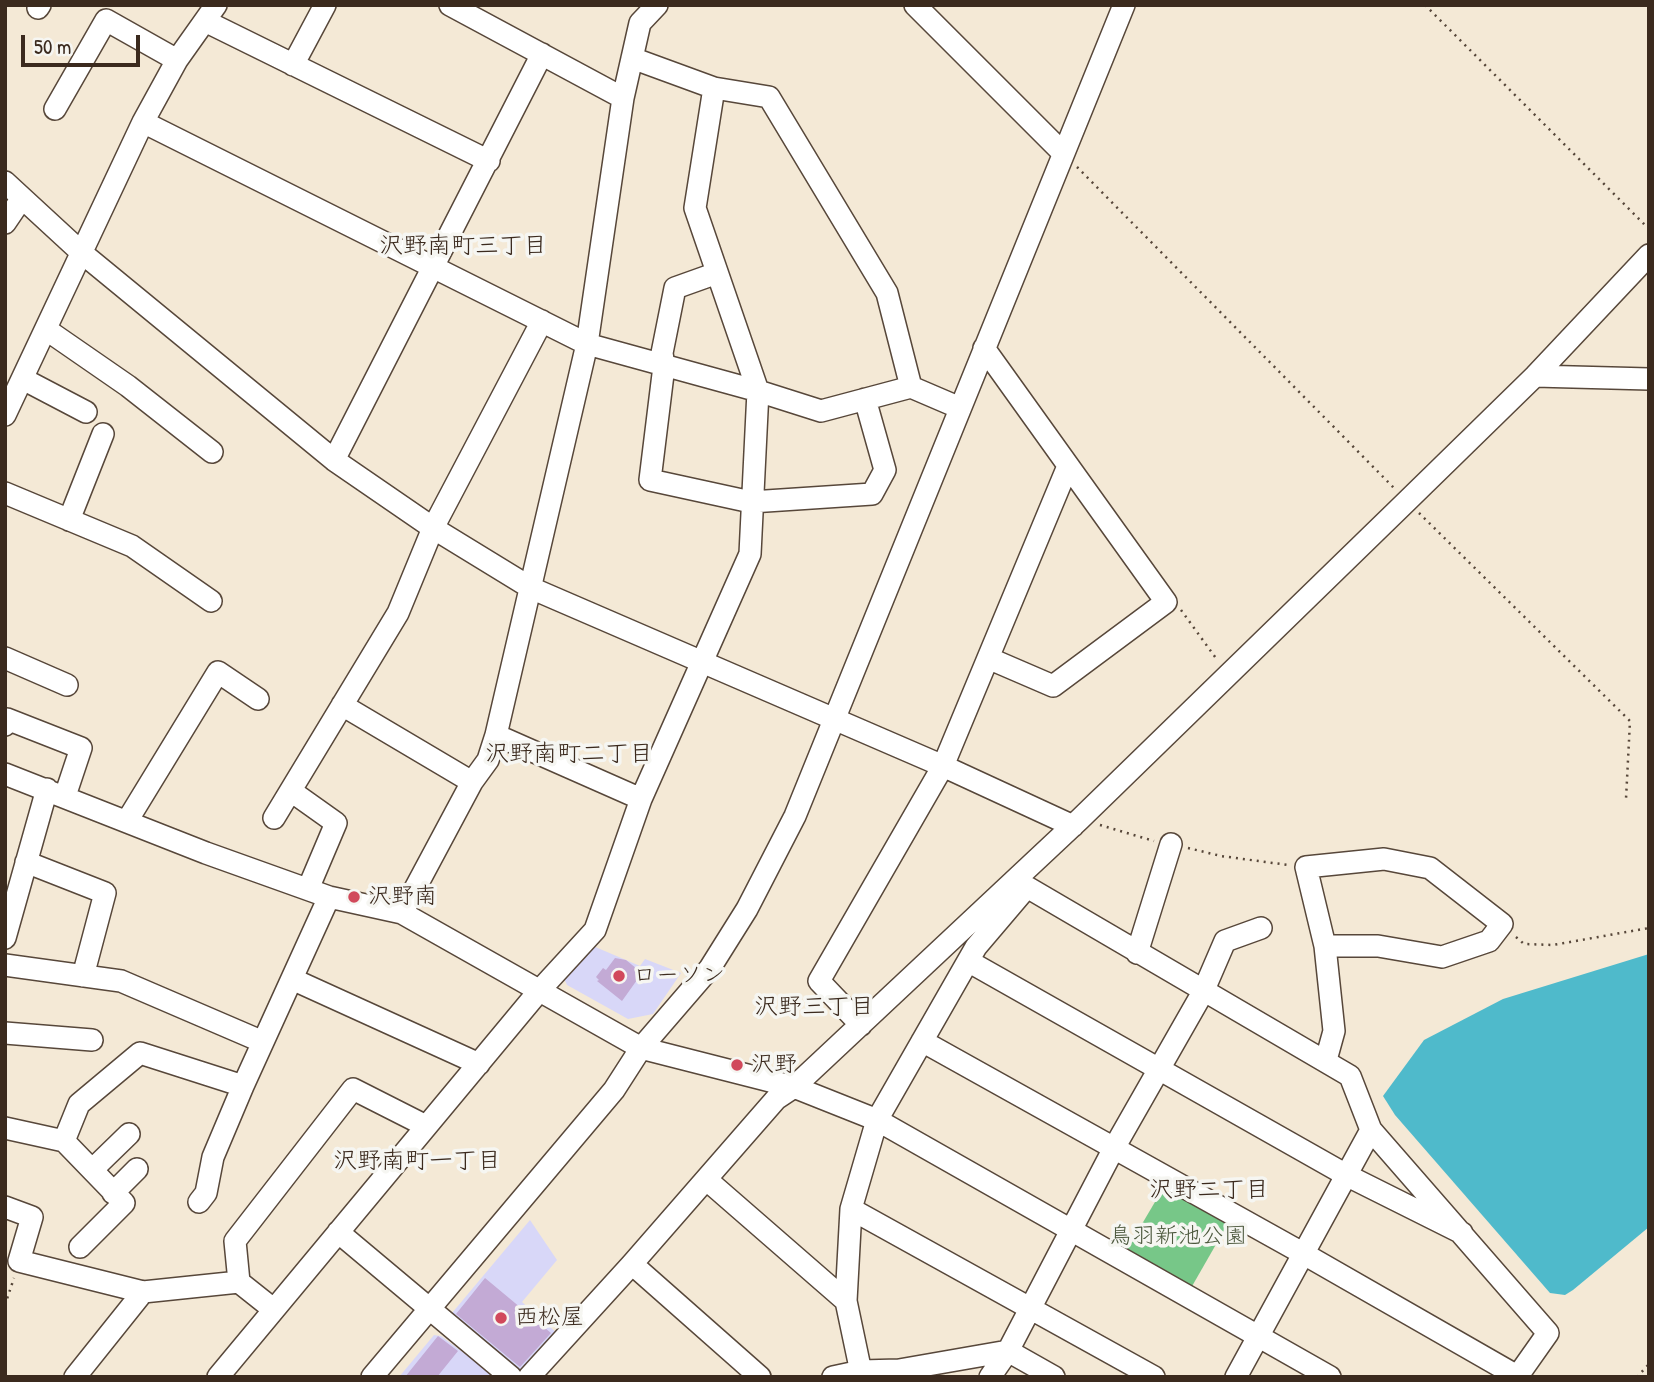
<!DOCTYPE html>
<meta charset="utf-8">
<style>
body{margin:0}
#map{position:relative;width:1654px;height:1382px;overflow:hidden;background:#f4e9d6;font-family:"Patrick Hand",sans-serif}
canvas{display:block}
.frame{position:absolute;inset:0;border:7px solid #3b2a1e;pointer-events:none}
.scale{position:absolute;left:21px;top:35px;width:119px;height:32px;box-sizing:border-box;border:4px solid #3b2a1e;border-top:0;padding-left:9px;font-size:21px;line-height:24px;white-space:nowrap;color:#3b2a1e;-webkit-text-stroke:5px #f6f6f2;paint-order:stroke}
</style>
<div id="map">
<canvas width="1654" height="1382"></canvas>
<div class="frame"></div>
<div class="scale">50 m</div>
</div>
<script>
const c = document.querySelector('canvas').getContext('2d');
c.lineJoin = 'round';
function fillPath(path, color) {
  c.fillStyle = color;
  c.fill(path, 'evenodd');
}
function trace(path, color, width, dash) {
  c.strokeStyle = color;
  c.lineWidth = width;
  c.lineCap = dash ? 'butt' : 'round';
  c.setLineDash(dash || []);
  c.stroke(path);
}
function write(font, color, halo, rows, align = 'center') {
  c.font = font + ' "Patrick Hand","Klee One",sans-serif';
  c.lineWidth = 7;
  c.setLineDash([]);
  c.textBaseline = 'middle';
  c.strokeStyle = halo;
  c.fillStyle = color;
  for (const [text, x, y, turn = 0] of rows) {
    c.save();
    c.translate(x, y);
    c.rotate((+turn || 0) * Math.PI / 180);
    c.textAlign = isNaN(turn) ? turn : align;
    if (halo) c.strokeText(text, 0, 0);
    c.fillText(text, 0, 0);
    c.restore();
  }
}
fillPath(new Path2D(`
 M593 946 640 966 645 959 681 973 653 1014 628 1019 567 985 563 976Z
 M530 1220 557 1260 522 1302 558 1334 525 1370 521 1371 454 1318 452 1313Z
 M434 1335 441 1336 496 1377H399Z`), '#d8d7f8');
fillPath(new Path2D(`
 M1165 1185 1230 1220 1191 1288 1126 1251Z`), '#77c788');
fillPath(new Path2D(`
 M1649 954V1227L1573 1290 1565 1295 1550 1293 1395 1115 1383 1096 1424 1040 1503 999Z`), '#4fbacb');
fillPath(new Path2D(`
 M615 958 626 960 642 973 622 1001 597 981 599 980 596 977 603 968 606 970Z
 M485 1278 551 1333 520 1367 456 1314Z
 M438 1336 458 1351 437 1377H405Z`), '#c3aad5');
const minor = new Path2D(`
 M450 5 623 98
 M915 5 1063 153
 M38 8 40 5
 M205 21 489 161
 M632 58 714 88 769 97 887 293 911 387
 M293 65 325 5
 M714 88 695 208 758 391 821 411 911 387 960 408
 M55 109 106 20 177 60
 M143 122 587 344 758 391 750 554 641 799 595 930 539 991 218 1377
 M5 182 82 253 334 460 433 528 531 588 943 766 1073 826
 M5 223 22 198
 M717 273 675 288 662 353 664 366 650 480 751 502 872 494 885 470 865 399
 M47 330 128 386 212 452
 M984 348 1166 602 1053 686 988 658
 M1535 376 1649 379
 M23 379 86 412
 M5 415 143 122 177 60 216 5
 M334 460 542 54
 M5 493 132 546 211 601
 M69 520 103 434
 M5 658 67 685
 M342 705 472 782
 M5 725 7 719 81 748 65 796
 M496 735 641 799
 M5 774 206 853 329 897 402 913 641 1048 794 1087 877 1120 1330 1377
 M291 791 336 823 308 889
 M274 818 398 613 433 528 542 321
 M127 821 218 672 258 699
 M26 862 105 893 83 976
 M1015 880 1350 1076 1371 1130 1236 1377
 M402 913 472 782 488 760 496 735 587 344 623 98 640 23 657 5
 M5 938 47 789
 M1325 946H1378L1442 957 1489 941 1502 924 1430 868 1384 859 1306 867 1325 946 1334 1031 1326 1060
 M1137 953 1171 844
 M968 961 1348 1176 1462 1233
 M5 965 121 981 263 1042
 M292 979 479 1064
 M861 1025 819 981 943 766 1068 466
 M5 1033 92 1040
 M922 1041 1304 1254 1517 1376
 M5 1128 64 1141 79 1104 140 1053 243 1086 329 897
 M1371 1130 1548 1333 1517 1377
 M64 1141 124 1203 80 1247
 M93 1169 129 1134
 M707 1180 846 1301
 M113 1193 137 1169
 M199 1202 206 1193 213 1157 243 1086
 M5 1207 32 1217 19 1261 143 1292
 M851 1209 1154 1377
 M338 1232 511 1377
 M632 1264 760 1377
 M239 1282 235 1241 353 1089 426 1126
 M75 1377 143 1292 239 1282 273 1309
 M372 1377 614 1090 641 1048 710 968 747 909 795 816 1124 5
 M529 1377 632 1264 776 1099 794 1087 1080 819 1407 501 1535 376 1649 255
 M833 1377 861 1371 899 1370 1008 1351 1054 1377
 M862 1377 846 1301 851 1209 877 1120 976 947 1027 887
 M990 1377 1008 1351 1114 1148 1203 992 1225 941 1261 928`);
trace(minor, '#57473a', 24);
trace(new Path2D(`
 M1425 5 1649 229
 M1077 167 1395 489
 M1419 513 1630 721 1626 799
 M1181 610 1218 661
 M1100 825 1154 841
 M1188 848 1221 856 1288 865
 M1516 937 1524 944 1553 945 1649 928
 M5 1305 14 1278
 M1637 1377 1649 1364`), '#57473a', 2.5, [2, 5]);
trace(minor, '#fff', 21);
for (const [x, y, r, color] of [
 [354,897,7,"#d1495b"],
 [619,976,7,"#d1495b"],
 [737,1065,7,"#d1495b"],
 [501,1318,7,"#d1495b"]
]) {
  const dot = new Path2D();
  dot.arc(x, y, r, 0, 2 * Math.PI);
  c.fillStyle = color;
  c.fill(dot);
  trace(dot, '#f6f6f2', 2.5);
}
write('23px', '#3b2a1e', '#f6f6f2', [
 ["沢野南",368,897],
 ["ローソン",633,976],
 ["沢野",751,1065],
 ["西松屋",515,1318]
], 'left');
write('23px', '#4d593e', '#f6f6f2', [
 ["鳥羽新池公園",1178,1237]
]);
write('24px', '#3b2a1e', '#f6f6f2', [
 ["沢野南町三丁目",463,247],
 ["沢野南町二丁目",569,755],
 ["沢野三丁目",814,1008],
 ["沢野南町一丁目",417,1162],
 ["沢野二丁目",1209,1191]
]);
</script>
